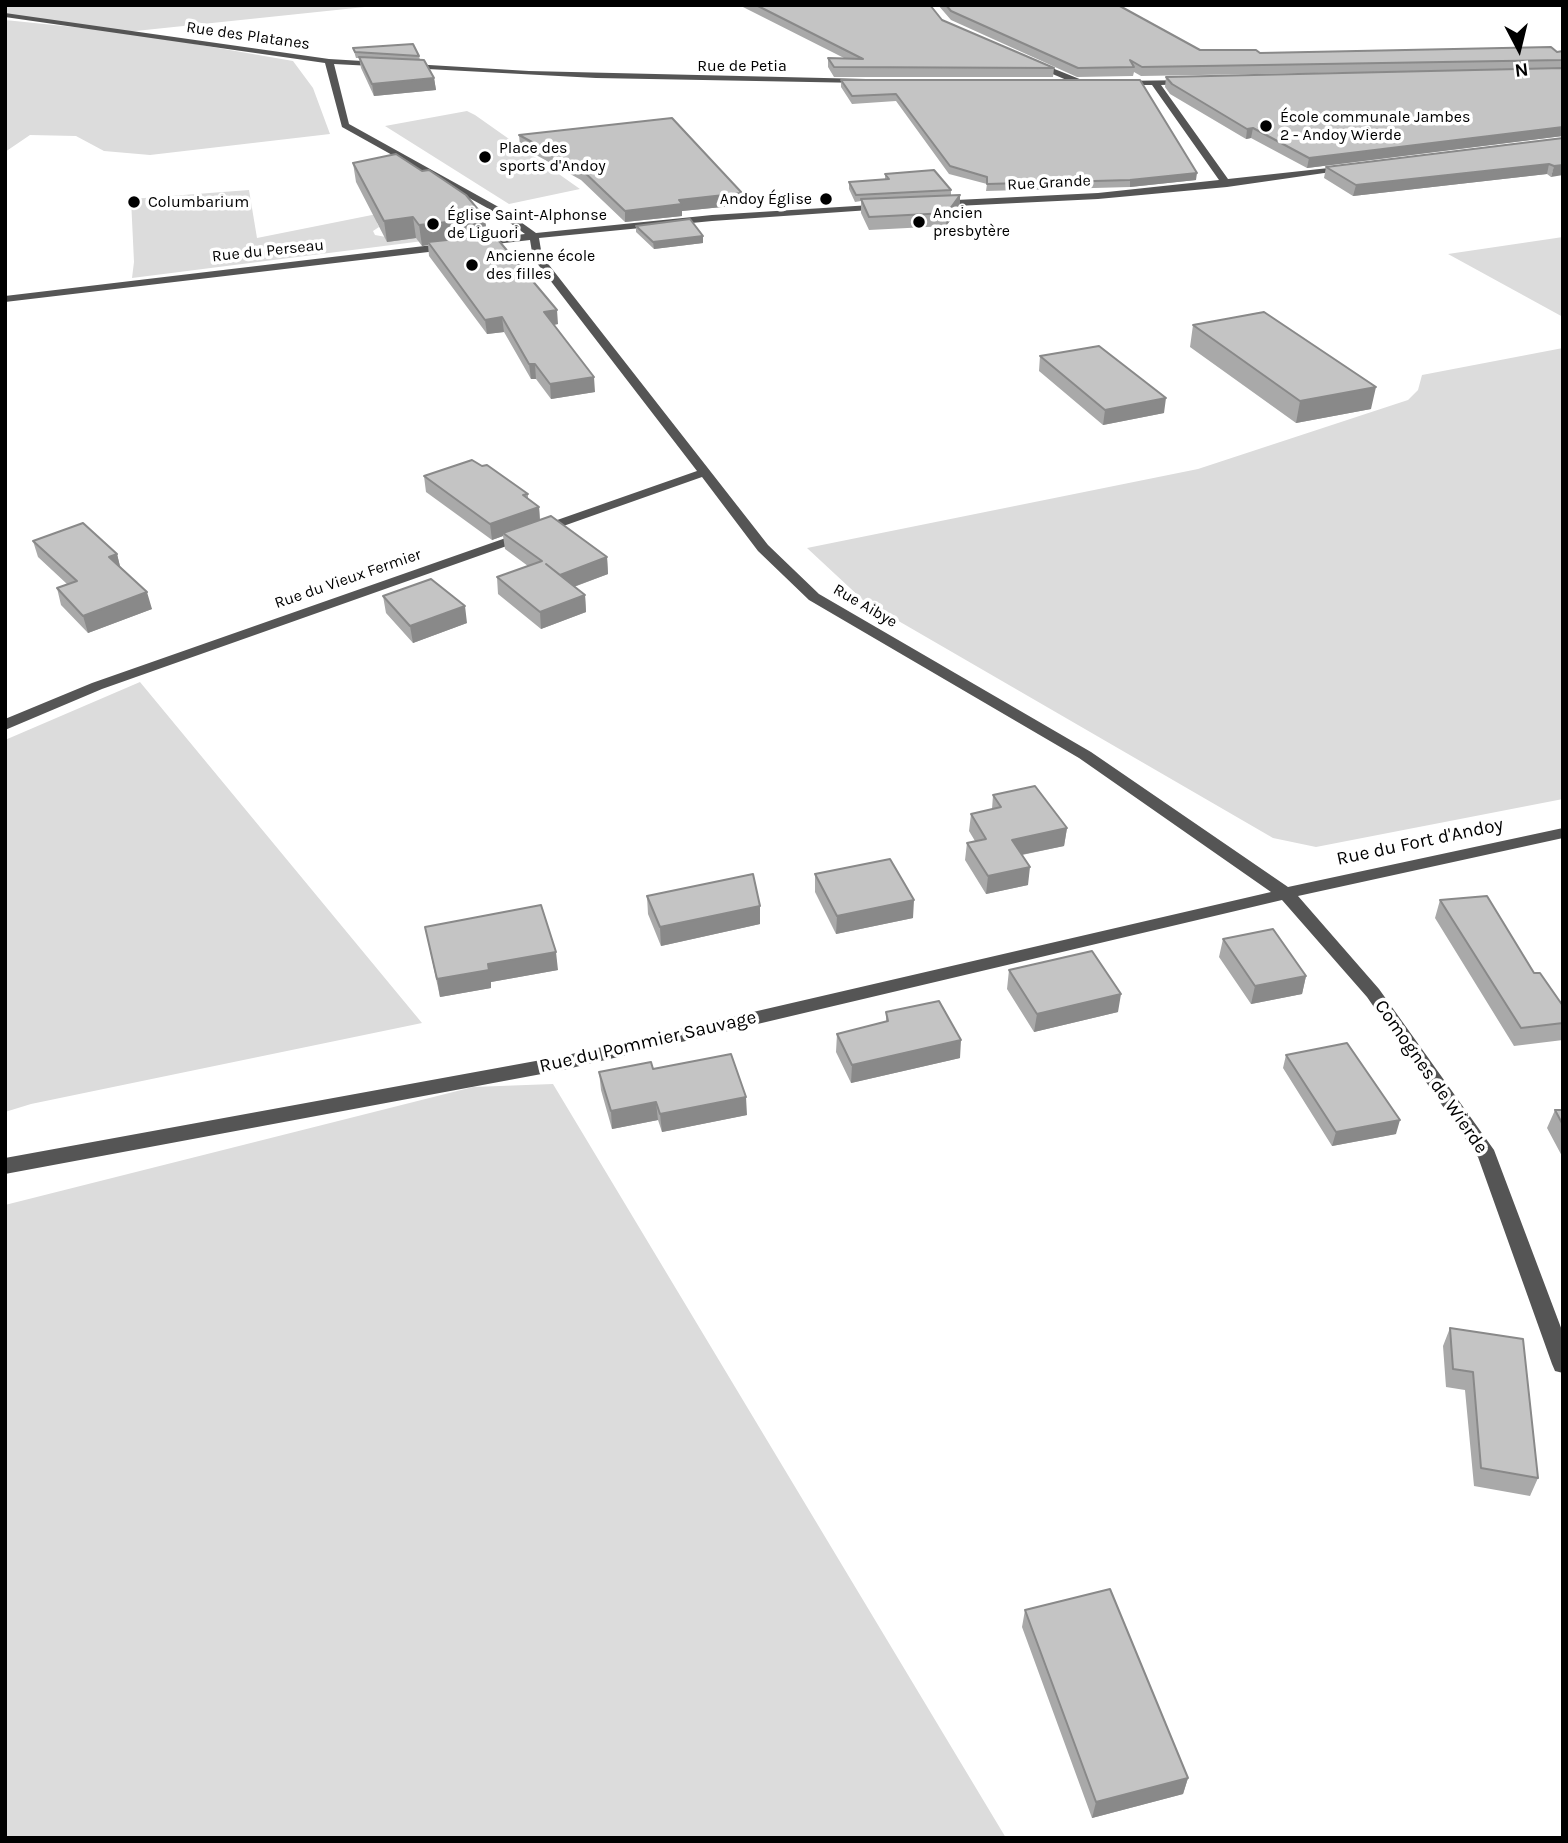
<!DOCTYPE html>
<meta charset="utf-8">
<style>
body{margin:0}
#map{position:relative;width:1568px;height:1843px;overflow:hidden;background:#fff;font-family:Karla,sans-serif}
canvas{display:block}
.frame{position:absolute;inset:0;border:7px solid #000;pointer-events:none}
.north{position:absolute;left:1484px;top:14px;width:70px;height:70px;-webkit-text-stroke:5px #fff;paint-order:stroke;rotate:173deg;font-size:19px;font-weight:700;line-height:28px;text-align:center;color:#000}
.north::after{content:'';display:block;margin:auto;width:24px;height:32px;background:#000;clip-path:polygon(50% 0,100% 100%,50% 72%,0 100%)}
</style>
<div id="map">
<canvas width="1568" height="1843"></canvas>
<div class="frame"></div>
<div class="north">N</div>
</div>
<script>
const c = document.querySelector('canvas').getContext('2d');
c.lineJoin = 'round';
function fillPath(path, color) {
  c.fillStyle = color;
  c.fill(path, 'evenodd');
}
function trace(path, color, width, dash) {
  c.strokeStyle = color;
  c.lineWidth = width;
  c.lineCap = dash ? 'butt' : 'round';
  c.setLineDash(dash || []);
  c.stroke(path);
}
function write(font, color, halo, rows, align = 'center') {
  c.font = font + ' Karla,sans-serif';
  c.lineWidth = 7;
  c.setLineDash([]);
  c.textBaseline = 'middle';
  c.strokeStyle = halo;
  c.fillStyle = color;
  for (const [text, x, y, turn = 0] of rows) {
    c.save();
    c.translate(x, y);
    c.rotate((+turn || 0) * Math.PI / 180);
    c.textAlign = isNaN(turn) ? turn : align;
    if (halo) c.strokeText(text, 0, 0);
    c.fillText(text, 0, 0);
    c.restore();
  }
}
fillPath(new Path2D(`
 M5 5H384L126 32 293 61 313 88 330 134 150 155 104 151 76 136 30 135 5 152V20L93 29 5 15Z
 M467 111 475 115 580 189 509 204 385 126Z
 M249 190 257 238 457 198 377 223 379 227 373 231 375 235 386 237 389 241 482 229 486 233 132 278 134 262 131 199Z
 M1563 237V317L1448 254Z
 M1563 348V799L1316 847 1273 838 864 601 807 548 1198 469 1408 400 1418 390 1422 375Z
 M140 682 422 1023 31 1104 5 1112V740Z
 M553 1084 1006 1838H5V1205L473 1087Z`), '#dcdcdc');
fillPath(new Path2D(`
 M5 13 329 59 529 71 866 79 863 83 596 78 334 64 349 124 504 210 536 233 712 215 887 204V208L884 209 712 221 539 238 542 256 768 545 819 594 1091 752 1288 887 1563 828V838L1298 896 1379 989 1494 1150 1563 1333V1373L1555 1371 1552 1364 1478 1157 1367 997 1282 900 563 1070 5 1174V1158L563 1056 1271 892 1079 758 809 600 758 551 702 477 102 689 5 730V719L92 683 697 471 533 258 530 240 5 302V296L525 234 498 214 342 127 325 63 5 17Z
 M1032 60 1082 80 1083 82 1076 84 1029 64Z
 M1191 80 1188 84 1161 85 1228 179 1347 166 1352 169 1227 187 1098 199 936 207 931 204 936 201 1098 193 1219 180 1152 85H1118L1114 83 1118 81Z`), '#555');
fillPath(new Path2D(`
 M739 5H930L942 20 1054 68 1053 77H834L828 67V58H844Z
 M938 5H1118L1200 50 1260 53 1563 51V136L1307 168 1251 138 1246 139 1170 94 1165 87 1166 77 1430 71 1141 76 1134 72 1133 76 1077 77 951 20Z
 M353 48 419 56 420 60 434 78 436 90 374 96 361 68 359 58H356Z
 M841 80H1140L1196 180 1130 187 986 191 987 184 949 174 896 101 852 104 841 87Z
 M519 135 742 205 682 211V216L625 222 581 180 520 146Z
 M1563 138 1551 177 1547 174 1353 196 1324 178 1326 167Z
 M353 163 485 218 487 236 558 324 554 325 595 392 551 399 536 379H531L504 332 487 334 429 256 428 245 422 246 416 238 387 242 356 182Z
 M885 174 951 190V195H960V208L946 226 869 230 861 213V201L855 202 849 189V182L885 179Z
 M636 226 703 243 654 249 636 232Z
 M1193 325 1371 409 1296 423 1190 347Z
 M1040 356 1164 413 1103 425 1039 371Z
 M482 466 528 494V499L539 507 540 520 607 557 608 574 574 587 585 595 586 612 541 629 498 594 497 577 528 566 505 549 503 536 492 540 426 492 424 476Z
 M33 541 117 554 120 567 152 609 88 633 61 605 57 588 67 584 38 557Z
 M383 596 467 623 413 643 386 613Z
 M993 795 1067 828 1064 846 1022 855 1028 885 986 894 965 860 967 843 975 841 969 831 971 814 992 809Z
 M815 874 913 918 836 934 815 892Z
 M647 896 760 906V924L661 946 648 914Z
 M1440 900 1534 973 1563 1006V1040L1514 1046 1435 918Z
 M425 927 558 970 491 982V988L440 997Z
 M1223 939 1306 976 1302 994 1251 1004 1219 957Z
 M1009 970 1118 1012 1034 1032 1007 989Z
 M886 1012 960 1058 851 1083 836 1052 837 1034 886 1022Z
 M1286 1055 1396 1134 1332 1146 1283 1068Z
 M653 1069 747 1115 662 1132 658 1120 612 1129 601 1090 599 1072Z
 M1555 1110H1563V1158L1547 1128Z
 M1450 1328 1538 1478 1530 1496 1474 1486 1465 1390 1446 1387 1443 1346Z
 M1025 1610 1188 1778 1183 1794 1092 1818 1022 1627Z`), '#a9a9a9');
fillPath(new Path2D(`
 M434 78 436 90 374 96 372 84Z
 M1563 127V136L1307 168 1309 158Z
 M1253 128 1251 138 1246 139 1247 129Z
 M1549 164 1547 174 1353 196 1356 185Z
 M1563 165V175L1551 177 1554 166Z
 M1197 173 1196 180 1130 187V180Z
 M742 193V205L682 211V216L625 222V211L679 200Z
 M960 195V208L946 226 947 213Z
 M413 217 416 238 387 242 384 221Z
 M485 218 487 238 428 242V245L422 246 419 225Z
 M703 236V243L654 249 653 242Z
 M557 310 558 324 546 326 544 312Z
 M502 317 504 332 487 334 485 320Z
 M529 364H535L536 379H531Z
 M594 377 595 392 551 399 550 384Z
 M1376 387 1371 409 1296 423 1300 401Z
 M1166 398 1164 413 1103 425 1105 410Z
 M539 507 540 523 503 533V536L492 540 490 524Z
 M117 554 121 570 109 557Z
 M607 557 608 574 562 591 560 575Z
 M147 592 152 609 88 633 83 616Z
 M585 595 586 612 541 629 540 612Z
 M465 606 467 623 413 643 410 626Z
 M1067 828 1064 846 1010 857 1012 840Z
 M1030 867 1028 885 986 894 988 876Z
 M914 900 913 918 836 934 837 916Z
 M760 906V924L661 946 660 927Z
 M556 952 558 970 491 982V988L440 997 437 979 488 964Z
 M1306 976 1302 994 1251 1004 1255 986Z
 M1121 994 1118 1012 1034 1032 1037 1014Z
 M961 1040 960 1058 851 1083 852 1065Z
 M746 1097 747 1115 662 1132 660 1114Z
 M656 1102 658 1120 612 1129 611 1111Z
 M1400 1120 1396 1134 1332 1146 1336 1132Z
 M1188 1778 1183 1794 1092 1818 1096 1802Z`), '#898989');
const building = new Path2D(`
 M756 5H930L942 20 1054 68 834 67 828 58 863 59Z
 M946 5H1118L1200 50H1256L1260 53 1551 47 1557 52 1563 51V60L1142 67 1130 60 1134 67 1078 68 951 11Z
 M413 44 419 56 355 52 353 48Z
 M359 57 424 60 434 78 372 84Z
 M1563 68V127L1309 158 1253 128 1247 129 1172 84 1166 77Z
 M841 80H1140L1197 173 1130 180 987 184V177L950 166 896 94 852 96Z
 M672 118 742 193 679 200 682 204 625 211 580 168 519 135Z
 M1563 138V165L1554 166 1549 164 1356 185 1326 167Z
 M396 154 422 171 429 170 466 195 485 218 419 225 413 217 384 221 353 163Z
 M934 170 951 190 856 195 849 182 889 179 885 174Z
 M960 195 947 213 869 217 861 199Z
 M690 219 703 236 653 242 636 226Z
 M494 235 557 310 544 312 594 377 550 384 535 364H529L502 317 485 320 428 242Z
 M1264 312 1376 387 1300 401 1193 325Z
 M1099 346 1166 398 1105 410 1040 356Z
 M472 460 482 466 487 465 528 494 523 495 539 507 490 524 424 476Z
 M551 516 607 557 560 575 546 564 585 595 540 612 497 577 542 561 503 533Z
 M83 523 117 554 109 557 147 592 83 616 57 588 77 581 33 541Z
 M431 579 465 606 410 626 383 596Z
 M1035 786 1067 828 1012 840 1030 867 988 876 967 843 986 839 971 814 1001 807 993 795Z
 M890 859 914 900 837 916 815 874Z
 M753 874 760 906 660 927 647 896Z
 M1487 896 1534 973H1540L1563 1006V1023L1521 1028 1440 900Z
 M541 905 556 952 488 964 489 970 437 979 425 927Z
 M1273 929 1306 976 1255 986 1223 939Z
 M1092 951 1121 994 1037 1014 1009 970Z
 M939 1001 961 1040 852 1065 837 1034 888 1021 886 1012Z
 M1347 1043 1400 1120 1336 1132 1286 1055Z
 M731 1054 746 1097 660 1114 656 1102 611 1111 599 1072 651 1062 653 1069Z
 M1555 1110H1563V1125Z
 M1450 1328 1523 1339 1538 1478 1481 1468 1473 1372 1453 1369Z
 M1110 1589 1188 1778 1096 1802 1025 1610Z`);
fillPath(building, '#c4c4c4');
trace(building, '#898989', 2);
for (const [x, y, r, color] of [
 [1266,126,7,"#000"],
 [485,157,7,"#000"],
 [826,199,7,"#000"],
 [134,202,7,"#000"],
 [919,222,7,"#000"],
 [433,224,7,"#000"],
 [472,265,7,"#000"]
]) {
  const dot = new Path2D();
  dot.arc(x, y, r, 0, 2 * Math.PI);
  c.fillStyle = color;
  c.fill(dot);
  trace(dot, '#fff', 2.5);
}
write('16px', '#000', '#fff', [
 ["Rue des Platanes",248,36,8],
 ["Rue de Petia",742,66],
 ["Rue Grande",1049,183,-3],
 ["Rue du Perseau",268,251,-6],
 ["Rue du Vieux Fermier",348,579,-19],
 ["Rue Aibye",865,606,30]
]);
write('16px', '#000', '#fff', [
 ["École communale Jambes",1280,117],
 ["2 - Andoy Wierde",1280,135],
 ["Place des",499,148],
 ["sports d'Andoy",499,166],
 ["Andoy Église",812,199,"right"],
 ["Columbarium",148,202],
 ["Ancien",933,213],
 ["presbytère",933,231],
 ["Église Saint-Alphonse",447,215],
 ["de Liguori",447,233],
 ["Ancienne école",486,256],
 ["des filles",486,274]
], 'left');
write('19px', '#000', '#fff', [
 ["Rue du Fort d'Andoy",1420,842,-12],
 ["Rue du Pommier Sauvage",648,1042,-13],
 ["Comognes de Wierde",1431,1077,55]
]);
</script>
